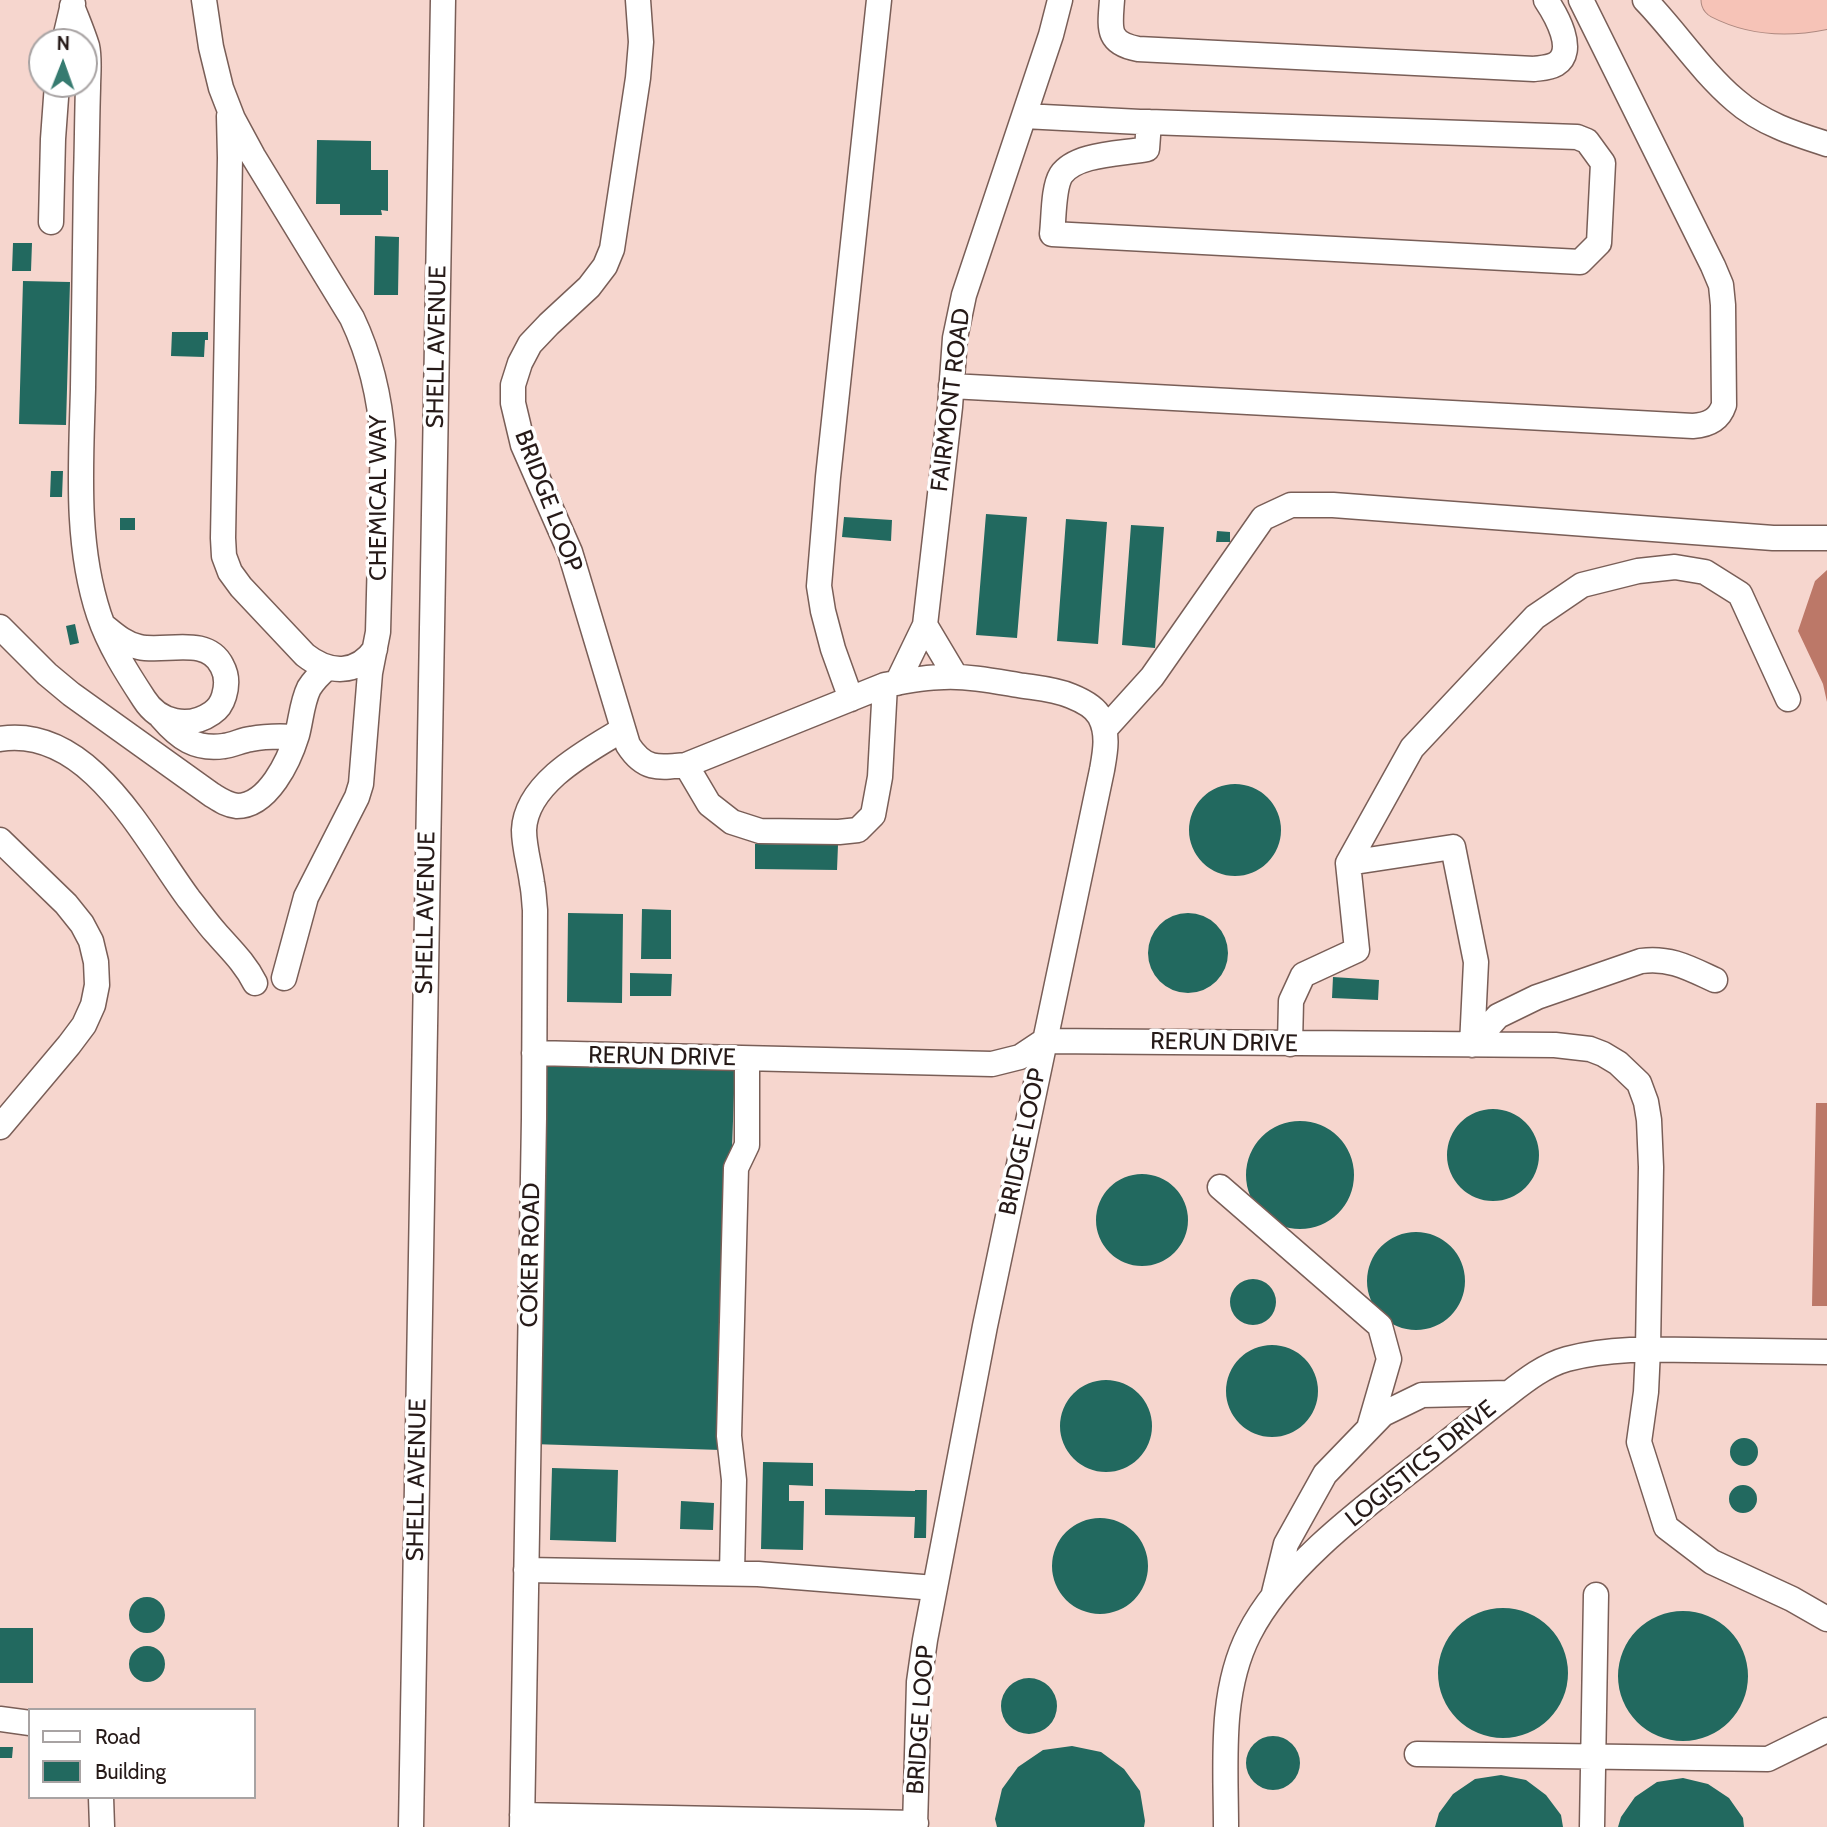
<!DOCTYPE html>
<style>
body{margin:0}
#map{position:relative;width:1827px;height:1827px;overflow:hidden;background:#f6d6ce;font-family:Cabin,sans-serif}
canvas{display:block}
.legend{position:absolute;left:28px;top:1708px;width:228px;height:91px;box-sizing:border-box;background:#fff;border:2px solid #a8a3a3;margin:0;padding:9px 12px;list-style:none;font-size:21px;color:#261a18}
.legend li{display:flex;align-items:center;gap:14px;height:35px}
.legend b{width:35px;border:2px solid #a8a3a3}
.north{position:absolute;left:28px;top:28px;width:70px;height:70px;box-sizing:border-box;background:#fff;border:2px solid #a8a3a3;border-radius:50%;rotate:1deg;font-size:19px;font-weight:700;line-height:28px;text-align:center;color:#261a18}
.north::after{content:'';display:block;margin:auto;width:24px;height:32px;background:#367b70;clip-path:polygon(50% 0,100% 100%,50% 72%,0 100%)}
</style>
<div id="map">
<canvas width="1827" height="1827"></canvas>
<ul class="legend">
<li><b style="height:9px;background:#fff"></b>Road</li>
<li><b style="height:19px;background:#22695f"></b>Building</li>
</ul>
<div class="north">N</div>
</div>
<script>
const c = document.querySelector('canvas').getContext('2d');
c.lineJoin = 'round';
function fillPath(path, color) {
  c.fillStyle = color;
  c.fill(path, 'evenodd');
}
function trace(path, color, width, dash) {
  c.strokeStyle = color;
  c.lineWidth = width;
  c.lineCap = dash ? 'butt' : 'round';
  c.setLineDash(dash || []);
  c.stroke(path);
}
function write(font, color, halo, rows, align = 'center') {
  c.font = font + ' Cabin,sans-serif';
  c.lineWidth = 7;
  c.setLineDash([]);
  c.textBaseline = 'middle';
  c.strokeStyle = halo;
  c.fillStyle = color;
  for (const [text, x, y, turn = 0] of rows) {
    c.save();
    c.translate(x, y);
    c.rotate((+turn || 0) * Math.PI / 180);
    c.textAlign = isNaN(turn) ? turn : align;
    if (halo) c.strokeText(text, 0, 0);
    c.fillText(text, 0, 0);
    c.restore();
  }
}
fillPath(new Path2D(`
 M1827 570V702L1823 684 1798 631 1815 581Z
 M1816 1103H1827V1306H1812Z`), '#bc7868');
fillPath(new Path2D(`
 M317 140 371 141V170H388V211L381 210 382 215H340V204H316Z
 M375 236 399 237 398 295H374Z
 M13 243H32L31 271H12Z
 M23 281 70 282 66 425 19 424Z
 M172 332H208V340H205L204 357 171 356Z
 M51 471H63L62 497H50Z
 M986 514 1027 517 1017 638 976 635Z
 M844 517 892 520 891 541 842 537Z
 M120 518H135V530H120Z
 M1066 519 1107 522 1098 644 1057 641Z
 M1131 525 1164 527 1155 648 1122 645Z
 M1217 531 1230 532V542H1216Z
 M75 624 79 643 70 645 66 626Z
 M1189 830a46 46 0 1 1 92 0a46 46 0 1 1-92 0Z
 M755 844 838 845 837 870 755 869Z
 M642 909 671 910V959H641Z
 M1148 953a40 40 0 1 1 80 0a40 40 0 1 1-80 0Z
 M568 913 623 914 622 1003 567 1002Z
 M630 973 672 974 671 996H630Z
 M1333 977 1379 980 1378 1000 1332 998Z
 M541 1061 735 1066 721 1450 532 1444Z
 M1447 1155a46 46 0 1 1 92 0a46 46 0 1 1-92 0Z
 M1246 1175a54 54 0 1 1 108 0a54 54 0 1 1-108 0Z
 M1096 1220a46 46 0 1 1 92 0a46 46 0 1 1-92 0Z
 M1367 1281a49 49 0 1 1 98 0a49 49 0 1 1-98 0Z
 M1230 1302a23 23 0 1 1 46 0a23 23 0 1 1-46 0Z
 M1226 1391a46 46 0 1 1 92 0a46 46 0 1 1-92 0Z
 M1060 1426a46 46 0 1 1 92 0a46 46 0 1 1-92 0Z
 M1730 1452a14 14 0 1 1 28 0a14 14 0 1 1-28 0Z
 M763 1462 813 1463V1486L789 1485V1501H804L803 1550 761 1549Z
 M552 1468 618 1470 616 1542 550 1540Z
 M1729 1499a14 14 0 1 1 28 0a14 14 0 1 1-28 0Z
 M825 1489 915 1491V1490H927L926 1538H914L915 1517 825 1515Z
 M681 1501 714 1503 713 1530 680 1529Z
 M1052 1566a48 48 0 1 1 96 0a48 48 0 1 1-96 0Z
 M129 1615a18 18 0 1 1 36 0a18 18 0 1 1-36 0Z
 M1438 1673a65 65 0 1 1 130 0a65 65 0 1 1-130 0Z
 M1618 1676a65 65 0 1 1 130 0a65 65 0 1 1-130 0Z
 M0 1628H33V1683H0Z
 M129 1664a18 18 0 1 1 36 0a18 18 0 1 1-36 0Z
 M1001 1706a28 28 0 1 1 56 0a28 28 0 1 1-56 0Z
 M1246 1763a27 27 0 1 1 54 0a27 27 0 1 1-54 0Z
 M1072 1746 1101 1752 1124 1769 1140 1791 1145 1821 1144 1827H997L995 1819 1002 1789 1018 1767 1043 1750Z
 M0 1747H13L12 1758H0Z
 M1501 1775 1526 1780 1546 1795 1561 1815 1563 1827H1435L1439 1813 1453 1794 1475 1779Z
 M1683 1778 1708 1784 1729 1798 1743 1818 1744 1827H1618L1621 1817 1635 1797 1657 1782Z`), '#22695f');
const minor = new Path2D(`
 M204 0 211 47 221 88 233 119 253 156 352 318C371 358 380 397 383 441L378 632 370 673 361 784 357 797 306 897 284 978
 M638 0 641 42 638 78 612 249 605 266 589 287 549 324 530 344 520 363 513 385V403L523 445 570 552 628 745C644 770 658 768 686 765L885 685C905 681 924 677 944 677 969 676 994 681 1018 685 1036 688 1054 689 1071 696 1081 700 1095 707 1100 717 1109 734 1105 753 1102 770L985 1326 925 1640 919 1682 915 1827
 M1112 0C1110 28 1106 43 1138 49L1534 69C1541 68 1549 68 1556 64 1577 51 1556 15 1546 0
 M1645 0C1676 32 1701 71 1735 100 1761 123 1795 134 1827 144
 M72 6C77 19 83 33 87 46 90 59 88 75 88 88 87 118 87 148 86 178 85 249 84 319 83 389 81 464 75 543 99 615 109 645 127 673 144 699 159 723 189 729 212 713 218 709 222 703 224 696 227 686 227 675 222 666 207 635 165 653 139 647 125 644 115 635 104 626
 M64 42 73 4
 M229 116 230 158 223 538 224 556 230 572 241 587 305 655C329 674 357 675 375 649
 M1024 116 1140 122H1149L1577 137 1587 141 1603 163 1599 243 1580 262 1052 234C1054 218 1053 188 1061 175 1076 153 1123 154 1147 149L1149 122
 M51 222 53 139 57 84
 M951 386 1693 426C1708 425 1719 420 1724 405L1723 305 1721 285 1713 266 1581 0
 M925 625 956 677
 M0 627 47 674 71 694 212 795C220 800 227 805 237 806 268 806 289 761 297 735 301 720 302 702 309 688 314 680 320 674 327 668
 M897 683 925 625 950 407 955 338 964 295 1051 35 1060 0
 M851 699 833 649 823 611 819 586 828 477 879 0
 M161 717C179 738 195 750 224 746 233 745 242 740 251 739 266 736 281 736 296 737
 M1105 729 1152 677 1263 518 1291 505H1333L1773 538H1827
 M0 739C90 725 145 840 189 899 198 910 206 922 216 933 230 949 245 963 255 983
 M686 765 709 804 732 822 760 831 839 832 858 830 873 815 880 777 885 685
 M0 840 66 904 82 924 91 941 96 962 97 985 93 1005 84 1025 69 1045 0 1127
 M1348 863 1412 748 1535 617 1582 585 1638 571 1675 567 1705 572 1740 594 1788 699
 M1290 1044 1291 1001 1303 975 1357 950 1348 863 1453 847 1476 962 1472 1045
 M1472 1045 1498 1016 1537 997 1641 961C1670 957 1689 968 1715 980
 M534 1053 992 1064 1020 1057 1044 1041 1555 1045 1590 1049 1603 1054 1618 1063 1639 1083 1646 1102 1649 1120 1651 1167 1648 1349 1646 1392 1639 1442 1666 1527 1712 1562 1792 1599 1827 1619
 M1220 1187 1380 1326 1389 1359 1369 1428
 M526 1570 758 1574 935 1588
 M732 1573 734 1480 729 1436 736 1168 747 1145V1059
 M1274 1593 1286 1544 1325 1474 1383 1414 1422 1395 1509 1393
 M0 1719 30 1723
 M1417 1754 1768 1759 1827 1730
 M101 1797 102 1827
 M522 1815 916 1823
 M411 1827 443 0
 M522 1827 534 1118 535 910C534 901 534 892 532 883 530 866 524 848 524 830 526 783 587 751 622 730
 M1226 1827C1226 1763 1219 1693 1249 1634 1286 1560 1381 1495 1446 1443 1464 1429 1482 1414 1500 1400 1521 1384 1542 1366 1567 1359 1608 1348 1652 1349 1694 1350 1738 1351 1783 1351 1827 1352
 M1592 1827 1596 1595`);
const highway = new Path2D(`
 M1720 0C1753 17 1791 18 1827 10`);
trace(minor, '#795e57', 27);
trace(highway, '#ad887f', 39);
trace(minor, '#fff', 24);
trace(highway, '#f6c3b7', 37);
write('24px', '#261a18', '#fff', [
 ["SHELL AVENUE",437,347,-89],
 ["FAIRMONT ROAD",951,400,-83],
 ["CHEMICAL WAY",379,498,-90],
 ["BRIDGE LOOP",548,501,69],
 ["SHELL AVENUE",426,913,-89],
 ["RERUN DRIVE",1224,1043,1],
 ["RERUN DRIVE",662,1057,1],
 ["BRIDGE LOOP",1023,1142,-78],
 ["COKER ROAD",531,1255,-89],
 ["LOGISTICS DRIVE",1421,1464,-39],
 ["SHELL AVENUE",417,1480,-89],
 ["BRIDGE LOOP",921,1720,-86]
]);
</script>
